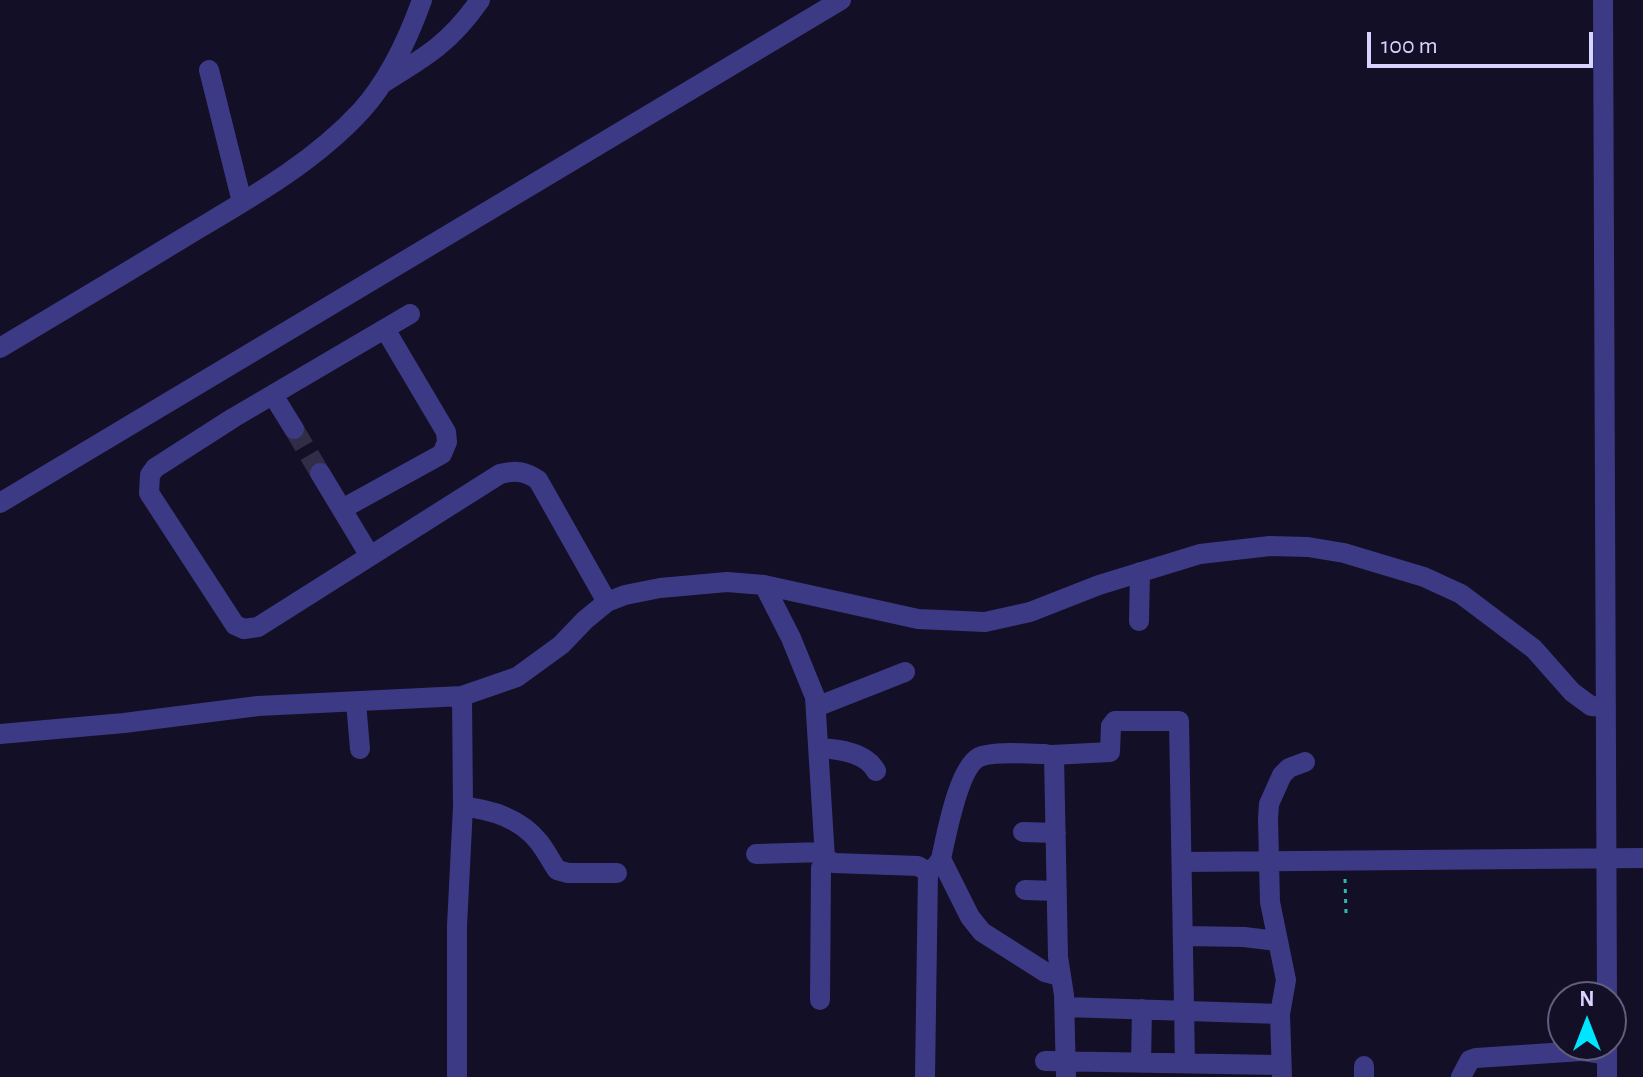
<!DOCTYPE html>
<style>
body{margin:0}
#map{position:relative;width:1643px;height:1077px;overflow:hidden;background:#130f26;font-family:"Alegreya Sans",sans-serif}
canvas{display:block}
.north{position:absolute;left:1547px;top:981px;width:80px;height:80px;box-sizing:border-box;background:#130f26;border:2px solid #625e7d;border-radius:50%;rotate:0deg;font-size:22px;font-weight:700;line-height:32px;text-align:center;color:#d9d4ff}
.north::after{content:'';display:block;margin:auto;width:28px;height:36px;background:#00e5ff;clip-path:polygon(50% 0,100% 100%,50% 72%,0 100%)}
.scale{position:absolute;left:1367px;top:32px;width:226px;height:36px;box-sizing:border-box;border:4px solid #d9d4ff;border-top:0;padding-left:10px;font-size:24px;line-height:28px;white-space:nowrap;color:#d9d4ff;-webkit-text-stroke:6px #130f26;paint-order:stroke}
</style>
<div id="map">
<canvas width="1643" height="1077"></canvas>
<div class="north">N</div>
<div class="scale">100 m</div>
</div>
<script>
const c = document.querySelector('canvas').getContext('2d');
c.lineJoin = 'round';
function trace(path, color, width, dash) {
  c.strokeStyle = color;
  c.lineWidth = width;
  c.lineCap = dash ? 'butt' : 'round';
  c.setLineDash(dash || []);
  c.stroke(path);
}
trace(new Path2D(`
 M294 429 320 473`), '#312d47', 20, [20, 10]);
trace(new Path2D(`
 M1345 879 1346 914`), '#2fb8b0', 3, [4, 6]);
trace(new Path2D(`
 M1603 0 1607 997
 M209 70 242 202
 M383 83C426 57 451 42 480 0
 M410 314 233 418 155 468 150 475 149 493 235 625 244 629 258 627 500 474C515 470 525 471 538 480L607 602
 M0 348C64 310 129 271 193 232 252 197 314 162 361 111 389 80 408 39 422 0
 M273 395 294 429
 M320 473 370 556
 M0 503 841 0
 M342 509 442 454 447 442 446 432 385 329
 M764 585 791 638 815 697 825 858 834 863 918 866 928 872 925 1077
 M1139 621 1140 572
 M356 702 360 749
 M816 707 905 672
 M0 734 124 723 258 706 462 696 517 677 561 645 585 620 607 602 625 595 660 588 727 582 764 585 918 619 985 622 1030 612 1099 585 1200 554 1270 546 1308 547 1344 553 1424 577 1461 594 1534 649 1572 692 1591 706 1606 707
 M819 748C838 749 866 752 876 771
 M1052 755 1110 752 1111 726 1115 721H1179L1185 1063
 M463 807C491 809 521 819 539 842 546 851 551 861 557 870L568 873H617
 M1023 832 1056 833
 M756 854 823 852
 M941 859 970 917 982 932 1045 972 1060 976
 M1183 862 1643 858
 M928 872 936 866 941 859C946 837 959 762 982 756 1000 751 1025 754 1045 754L1054 756 1058 957 1064 995 1066 1077
 M1025 890 1057 891
 M1184 936 1244 937 1277 941
 M820 1000 821 868 828 860
 M1065 1007 1280 1014
 M1607 1045V1077
 M1045 1061 1279 1065
 M1141 1063 1142 1009
 M457 1077V926L463 807 462 696
 M1282 1077 1280 1014 1286 980 1270 902 1268 819 1269 804 1282 775 1289 768 1305 762
 M1364 1077V1066
 M1461 1077 1470 1060 1476 1058 1582 1051 1607 1055`), '#3d3a85', 20);
</script>
